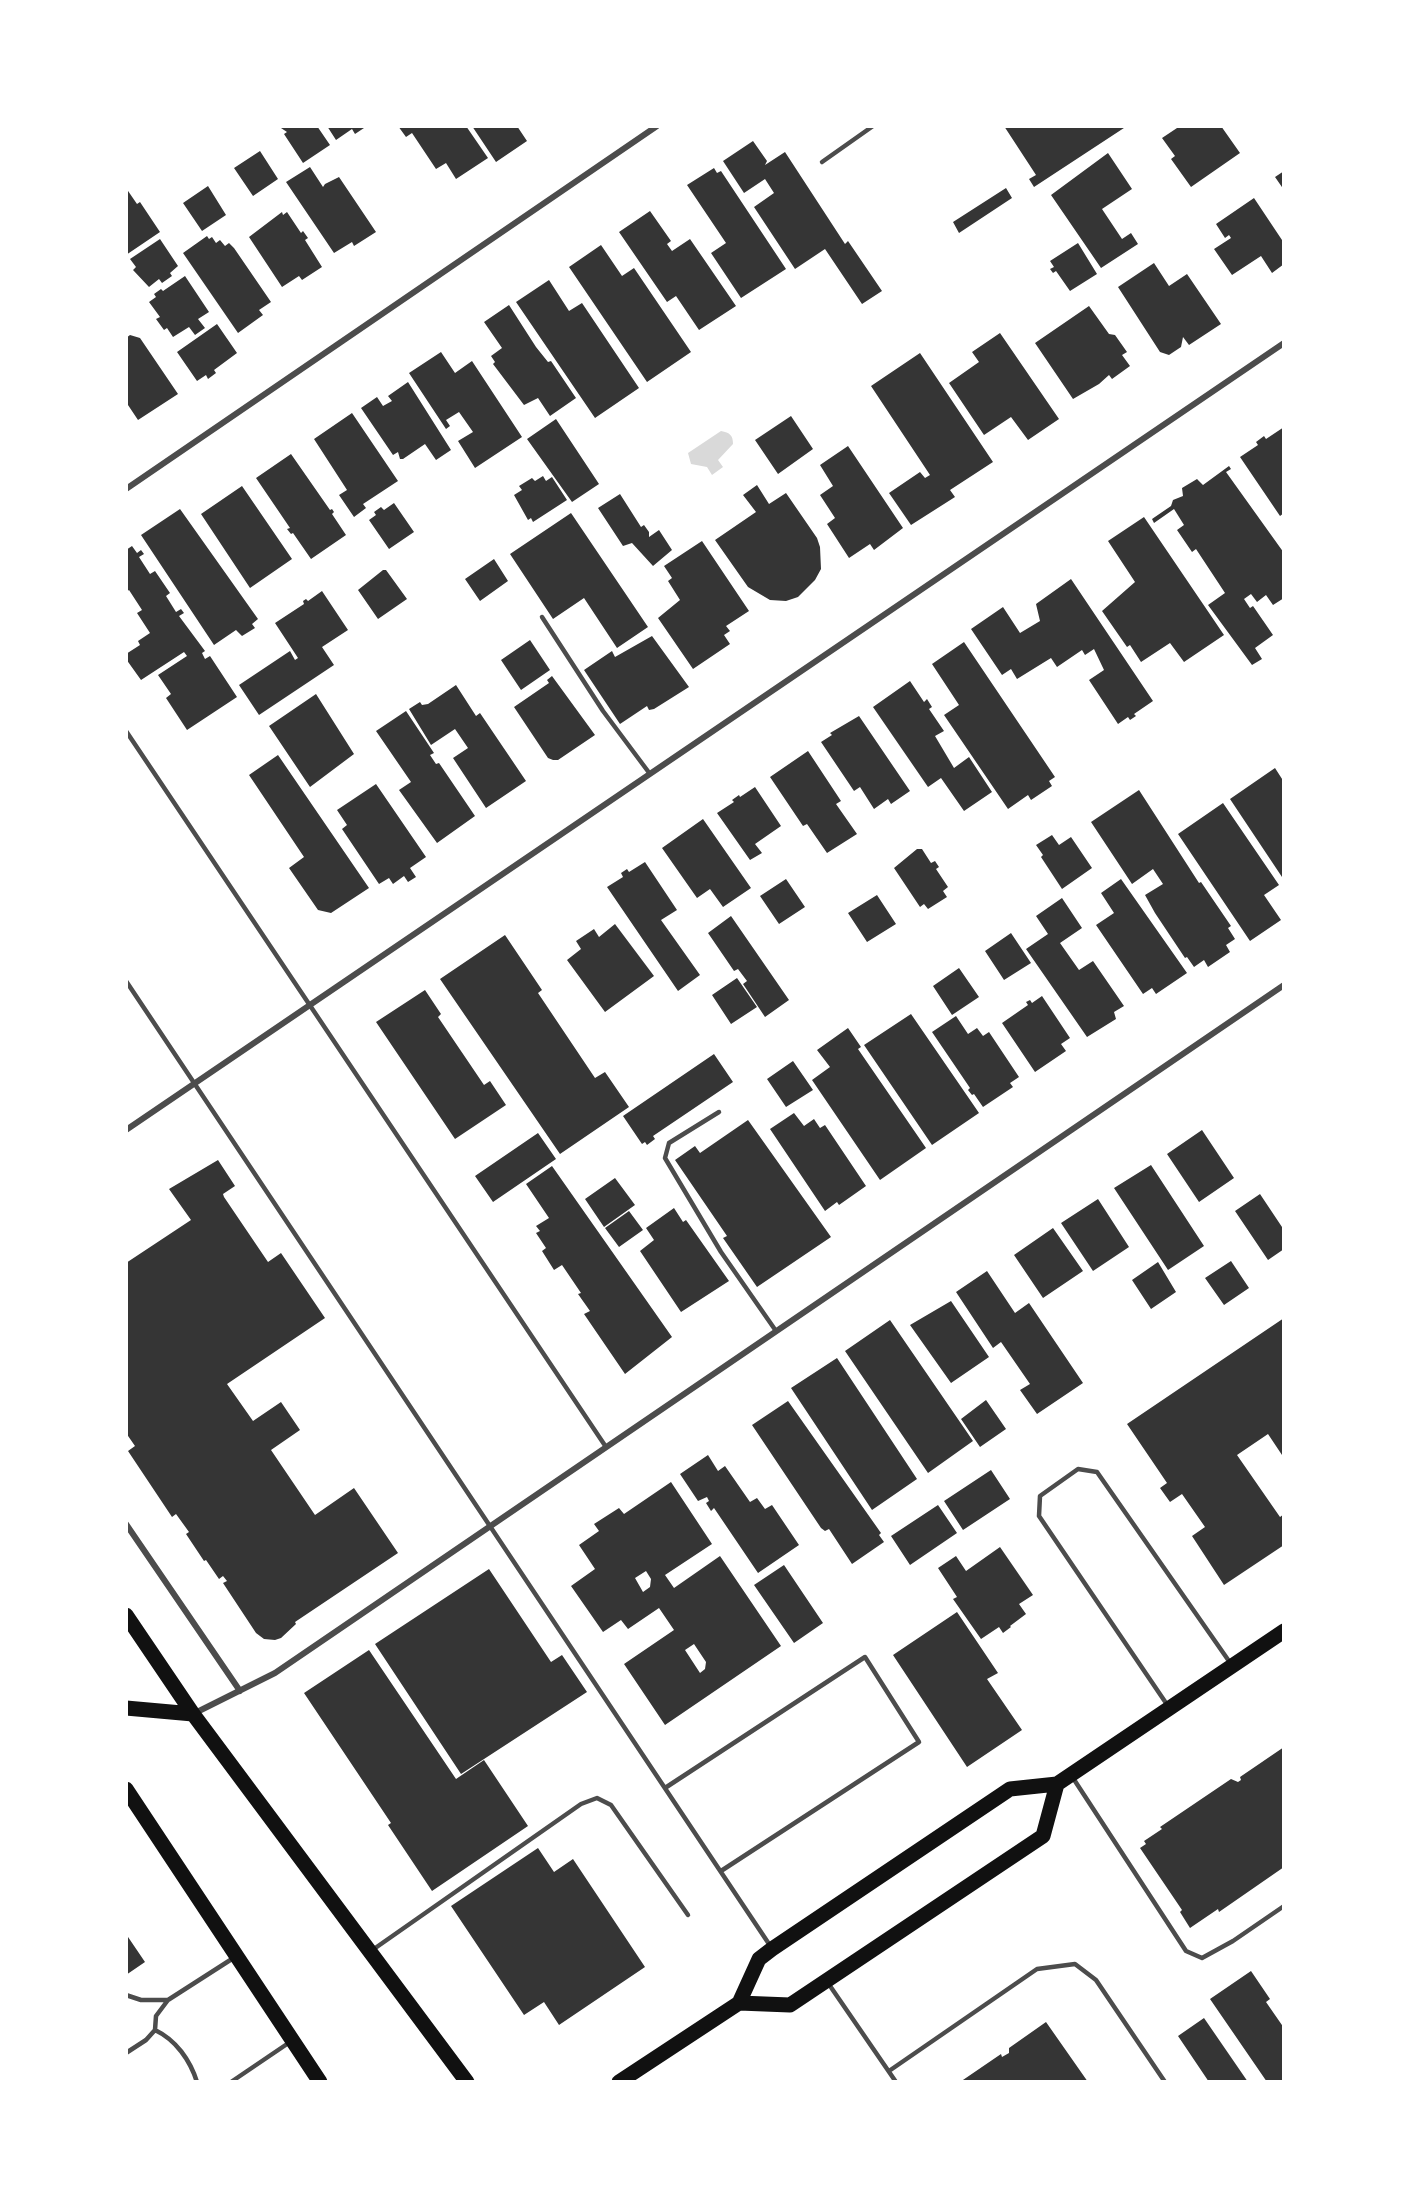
<!DOCTYPE html>
<style>
body{margin:0}
#map{position:relative;width:1410px;height:2208px;overflow:hidden;background:#fff;font-family:"Archivo Narrow",sans-serif}
canvas{display:block}
.frame{position:absolute;inset:0;border:128px solid #fff;pointer-events:none}
</style>
<div id="map">
<canvas width="1410" height="2208"></canvas>
<div class="frame"></div>
</div>
<script>
const c = document.querySelector('canvas').getContext('2d');
c.lineJoin = 'round';
function fillPath(path, color) {
  c.fillStyle = color;
  c.fill(path, 'evenodd');
}
function trace(path, color, width, dash) {
  c.strokeStyle = color;
  c.lineWidth = width;
  c.lineCap = dash ? 'butt' : 'round';
  c.setLineDash(dash || []);
  c.stroke(path);
}
fillPath(new Path2D(`
 M721 431C730 433 733 435 733 444L718 460 723 467 712 475 707 467 691 464 688 453Z`), '#d9d9d9');
fillPath(new Path2D(`
 M278 126H317L330 145 303 163 284 134 287 132Z
 M327 126H367L355 134 352 129 336 140Z
 M398 126H466L488 158 456 179 446 163 436 169 412 133 406 137Z
 M472 126H517L527 141 496 162Z
 M1004 126H1127L1034 187 1029 179 1036 175Z
 M1180 126H1221L1240 153 1191 187 1171 159 1175 156 1162 138Z
 M753 141 767 161 765 165 785 152 845 244 848 241 882 291 862 304 825 249 795 269 754 207 774 193 765 179 744 193 723 161Z
 M260 151 278 179 253 196 234 168Z
 M1108 153 1132 189 1102 209 1122 239 1131 233 1138 244 1101 268 1051 195Z
 M310 167 323 187 325 184 339 177 376 232 354 246 352 242 334 253 286 182Z
 M714 168 717 173 721 171 786 269 741 298 711 253 726 243 687 185Z
 M1284 171V190L1275 177Z
 M208 186 226 215 202 231 183 203Z
 M126 188 137 204 140 202 160 232 126 255Z
 M1006 188 1012 198 959 233 953 222Z
 M1254 198 1284 243V264L1272 273 1261 256 1232 275 1214 249 1231 238 1229 235 1225 238 1216 224Z
 M650 211 671 241 667 244 672 251 690 239 736 306 699 330 676 296 667 302 619 232Z
 M282 212 283 215 287 212 301 233 303 231 308 238 305 240 322 267 302 280 299 276 282 287 249 237Z
 M207 236 209 239 212 237 216 243 220 240 225 246 229 243 234 248 271 302 259 310 263 315 238 333 183 253Z
 M160 239 178 266 170 273 172 276 162 283 159 279 149 287 133 270 136 267 130 259Z
 M1078 243 1097 274 1070 291 1056 271 1053 273 1050 269 1054 267 1050 261Z
 M601 245 622 276 634 268 691 352 647 382 569 267Z
 M1154 263 1169 286 1187 274 1221 324 1189 345 1183 337 1181 347 1169 355 1160 352 1118 287Z
 M185 276 209 312 198 319 205 328 195 335 189 327 173 337 167 328 164 330 156 319 160 317 149 302 156 297 154 294 161 289 163 291Z
 M549 280 569 311 582 303 639 388 595 418 516 302Z
 M509 305 536 347 548 362 551 361 576 398 550 416 538 398 524 405 493 364 495 362 491 356 502 348 484 322Z
 M1089 306 1109 334 1115 335 1127 352 1122 355 1130 366 1112 379 1109 375 1099 384 1073 399 1035 343Z
 M217 324 237 353 214 370 216 373 208 379 206 375 197 381 177 352Z
 M1000 333 1059 419 1028 440 1011 417 984 435 949 383 979 362 972 352Z
 M130 335 140 338 178 394 138 420 126 402V338Z
 M441 352 455 373 472 361 522 437 475 468 458 441 473 432 459 412 446 420 450 426 446 429 409 373Z
 M920 353 993 462 950 490 955 497 911 525 889 493 920 472 925 478 930 475 871 386Z
 M408 382 451 450 436 460 425 444 403 459H400L398 452 393 455 361 408 377 397 383 406 392 401 388 396Z
 M352 413 398 481 363 504 366 508 354 517 339 495 347 490 314 439Z
 M791 416 813 449 778 474 755 440Z
 M556 419 599 484 572 502 527 439Z
 M1284 427V513L1280 516 1240 457 1258 445 1256 442 1264 436 1266 439Z
 M848 446 903 528 874 550 870 544 849 558 827 524 835 518 820 495 833 486 820 465Z
 M291 454 330 510 332 509 334 512 332 514 346 535 311 559 293 533 291 534 287 529 290 528 256 478Z
 M1229 466 1231 469 1226 472 1284 553V598L1273 605 1266 595 1257 602 1251 594 1244 599 1250 608 1253 606 1273 635 1255 648 1262 659 1252 665 1208 605 1225 593 1196 549 1192 552 1177 530 1184 525 1174 509 1154 523 1152 519 1171 506 1173 500 1183 496 1182 488 1197 479 1203 485Z
 M543 476 546 481 552 477 567 500 533 522 531 518 528 520 514 495 522 490 519 486 532 478 535 481Z
 M757 485 769 504 786 493 817 538 820 547 821 569 815 580 798 597 786 601 770 600 748 587 715 540 756 512 743 495Z
 M242 486 292 559 250 588 201 514Z
 M620 494 641 527 644 525 649 532V537L659 530 672 550 653 566 632 543 623 546 598 508Z
 M394 503 414 532 389 549 369 520 376 515 374 512 381 507 384 510Z
 M180 509 258 619 252 624 255 628 242 636 236 630 214 645 141 535Z
 M571 513 648 627 617 648 584 598 553 619 510 554Z
 M1144 517 1224 635 1184 662 1170 643 1141 662 1130 645 1127 647 1102 611 1135 582 1108 541Z
 M702 541 749 611 726 626 730 631 724 635 730 644 693 669 658 618 680 600 668 581 672 578 664 566Z
 M132 546 137 553 141 550 144 554 139 557 150 574 155 571 170 593 166 596 176 612 181 609 184 613 179 616 205 651 202 653 205 659 210 656 237 697 187 730 166 698 171 694 158 675 187 656 184 652 141 680 126 659V654L140 645 138 641 150 633 137 613 142 610 129 590 126 592V550Z
 M494 559 508 581 480 601 465 579Z
 M383 570H386L407 599 378 619 358 590Z
 M1071 579 1153 701 1134 714 1136 716 1130 720 1128 717 1118 724 1089 680 1104 670 1094 649 1085 655 1082 650 1057 667 1051 658 1017 679 1011 669 1002 675 971 629 1003 607 1020 633 1040 621 1036 604Z
 M322 591 348 630 322 647 334 665 259 715 239 685 290 651 295 660 298 658 275 623 304 604 303 601 306 599 308 601Z
 M652 636 689 687 654 709 649 710 647 706 620 724 584 670 612 651 615 657Z
 M530 640 550 670 521 690 501 660Z
 M964 642 1055 777 1049 781 1052 786 1031 800 1028 795 1008 809 944 715 959 705 932 664Z
 M552 676 595 735 558 760H553L548 758 514 707 549 683 547 680Z
 M910 681 924 702 927 699 932 707 929 709 944 731 935 736 954 768 969 757 992 792 964 811 941 778 928 787 873 707Z
 M456 685 476 716 480 713 526 781 486 808 453 758 468 748 455 729 431 745 409 709 420 702 422 705 428 704Z
 M316 694 354 754 310 787 269 726Z
 M406 711 434 753 430 755 436 764 439 763 475 816 437 843 399 790 411 782 376 731Z
 M859 716 910 791 891 804 888 799 874 809 860 787 854 791 821 742 832 735 830 733Z
 M808 751 841 801 836 804 857 834 827 853 807 824 803 826 770 777Z
 M278 755 369 888 331 913 318 910 289 868 304 857 249 775Z
 M1275 768 1284 782V880L1230 799Z
 M376 784 426 857 410 868 416 877 408 882 404 876 393 884 389 878 379 884 342 829 347 825 337 810Z
 M755 787 781 826 755 844 762 853 750 860 717 813 734 802 732 800 739 795 740 797Z
 M1139 790 1199 883 1201 882 1231 926 1228 928 1235 939 1226 945 1230 952 1208 967 1204 960 1194 967 1187 957 1185 958 1155 913 1145 895 1163 884 1153 869 1132 884 1091 822Z
 M1223 803 1279 885 1264 895 1281 920 1250 941 1178 834Z
 M703 819 751 888 723 907 710 889 697 898 662 848Z
 M1052 835 1059 845 1071 837 1092 868 1062 889 1041 857 1043 855 1036 845Z
 M917 849H922L931 863 935 861 939 867 936 869 948 887 943 891 947 897 928 909 924 904 920 907 894 868Z
 M645 862 677 910 661 920 700 975 678 991 607 887 623 877 621 873 627 869 629 872Z
 M786 879 805 907 779 924 760 896Z
 M1121 879 1187 973 1156 994 1152 988 1143 994 1096 925 1114 913 1101 893Z
 M877 895 896 924 867 942 848 913Z
 M1062 898 1082 928 1060 943 1079 970 1093 961 1124 1006 1114 1012 1116 1019 1087 1037 1026 949 1048 934 1036 916Z
 M731 916 789 1000 765 1017 743 984 747 981 738 969 734 971 708 933Z
 M615 924 654 976 605 1012 567 960 581 949 576 941 594 929 599 937Z
 M1011 933 1031 963 1004 980 985 951Z
 M505 935 542 990 538 993 595 1078 605 1072 629 1107 560 1154 440 979Z
 M959 968 979 997 952 1015 933 986Z
 M737 978 757 1007 731 1024 712 995Z
 M425 990 441 1014 438 1017 484 1085 490 1081 506 1105 455 1139 376 1022Z
 M1042 996 1070 1038 1061 1044 1066 1051 1035 1072 1002 1023 1028 1005 1026 1002 1030 1000 1032 1003Z
 M911 1014 979 1113 932 1145 864 1045Z
 M956 1016 968 1034 977 1028 983 1036 989 1032 1019 1077 1010 1083 1013 1087 983 1107 974 1094 972 1095 968 1090 970 1088 932 1032Z
 M848 1028 861 1047 858 1049 926 1148 880 1180 812 1080 830 1067 817 1050Z
 M714 1054 733 1082 653 1136 655 1139 647 1145 645 1142 642 1144 623 1116Z
 M793 1061 813 1090 786 1107 767 1079Z
 M794 1113 804 1126 814 1119 820 1128 825 1125 866 1186 839 1205 837 1202 825 1211 770 1129Z
 M748 1120 831 1237 757 1287 723 1238 727 1236 675 1160 695 1146 700 1153Z
 M1202 1130 1234 1178 1199 1202 1167 1154Z
 M538 1133 556 1159 493 1202 475 1176Z
 M218 1160 235 1186 223 1194 224 1197 268 1262 281 1253 325 1318 227 1384 253 1421 281 1402 300 1430 271 1450 315 1515 354 1488 398 1553 295 1622 296 1624 281 1638 275 1640 264 1639 256 1633 223 1583 227 1581 223 1576 219 1579 206 1560 204 1561 186 1534 189 1532 176 1514 172 1517 128 1451 135 1446 126 1433V1263L191 1220 169 1189Z
 M1151 1165 1204 1246 1168 1270 1114 1188Z
 M552 1166 672 1337 625 1374 584 1314 590 1311 578 1294 581 1293 562 1265 554 1270 542 1251 546 1248 536 1233 540 1231 536 1226 549 1218 526 1184Z
 M615 1178 635 1205 604 1227 585 1199Z
 M1260 1194 1284 1230V1249L1268 1260 1235 1211Z
 M1098 1199 1129 1247 1093 1271 1061 1223Z
 M674 1208 683 1222 686 1220 729 1281 681 1312 640 1251 654 1240 646 1228Z
 M629 1211 643 1230 619 1247 605 1228Z
 M1053 1228 1083 1271 1043 1298 1014 1255Z
 M1231 1261 1249 1288 1224 1305 1205 1278Z
 M1158 1262 1176 1292 1151 1309 1132 1280Z
 M987 1271 1015 1313 1029 1303 1083 1383 1037 1414 1020 1390 1030 1384 1001 1342 993 1348 956 1292Z
 M951 1301 989 1357 951 1383 910 1325Z
 M1284 1318V1458L1268 1434 1237 1455 1280 1517 1284 1514V1545L1224 1585 1192 1536 1205 1527 1182 1494 1170 1502 1160 1488 1167 1483 1127 1424Z
 M890 1320 973 1441 928 1473 845 1351Z
 M837 1358 917 1479 872 1510 791 1388Z
 M986 1400 1006 1429 980 1447 961 1419Z
 M788 1401 881 1533 879 1535 884 1542 852 1564 829 1529 825 1531 821 1528 752 1425Z
 M708 1455 718 1471 725 1466 750 1502 757 1498 765 1509 772 1505 799 1545 758 1573 714 1508 711 1511 706 1503 709 1501 707 1497 698 1501 680 1474Z
 M991 1470 1010 1499 963 1530 944 1501Z
 M671 1482 712 1544 665 1575 674 1588 720 1556 781 1646 665 1725 624 1664 674 1630 659 1608 628 1629 621 1620 603 1632 571 1586 595 1569 579 1545 599 1531 594 1524 619 1508 624 1514ZM646 1571 651 1579 650 1587 643 1592 635 1578ZM694 1644 706 1662 705 1669 700 1673 685 1650Z
 M938 1505 957 1533 910 1565 891 1536Z
 M1000 1547 1033 1595 1019 1604 1026 1614 1010 1626 1011 1627 1003 1633 999 1627 981 1639 953 1599 957 1597 938 1568 956 1556 966 1571Z
 M784 1565 823 1623 794 1643 754 1585Z
 M489 1569 551 1662 562 1655 587 1692 461 1774 375 1644Z
 M957 1612 998 1673 987 1679 1022 1730 967 1767 893 1655Z
 M369 1650 456 1779 484 1760 528 1826 432 1891 388 1825 391 1823 304 1693Z
 M1284 1747V1867L1219 1912 1218 1909 1190 1928 1180 1912 1182 1910 1140 1848 1146 1844 1144 1841 1162 1829 1160 1827 1231 1779 1238 1782 1241 1780 1240 1777Z
 M538 1848 554 1872 573 1859 645 1967 559 2025 544 2002 524 2015 451 1906Z
 M126 1934 145 1962 126 1975Z
 M1251 1971 1270 1999 1266 2002 1284 2028V2082H1267L1210 1999Z
 M1204 2018 1248 2082H1209L1178 2036Z
 M1046 2022 1088 2082H960L1001 2054 1002 2057 1009 2053V2048Z`), '#353535');
trace(new Path2D(`
 M822 162 873 126
 M542 617 603 711 650 774
 M126 731 606 1447
 M126 981 771 1947
 M719 1112 669 1143 665 1158 721 1252 776 1331
 M1168 1706 1039 1516 1040 1496 1078 1469 1097 1472 1231 1664
 M1073 1778 1186 1951 1202 1958 1233 1941 1284 1906
 M665 1788 865 1657 919 1742 721 1871
 M371 1951 581 1804 597 1798 611 1805 688 1915
 M828 1983 896 2082
 M126 1995 141 2000H168
 M155 2030C176 2040 190 2060 197 2082
 M126 2053 146 2040 155 2030 156 2016 168 2000 235 1957
 M889 2071 1037 1969 1075 1964 1096 1980 1165 2082
 M231 2082 290 2042`), '#4c4c4c', 4.5);
trace(new Path2D(`
 M126 489 657 126
 M126 1130 1284 343
 M126 1524 240 1691
 M193 1714 275 1673 1284 985`), '#4c4c4c', 6);
trace(new Path2D(`
 M126 1615 193 1714 467 2082
 M126 1708 193 1714
 M126 1789 320 2082
 M739 2003 790 2005 1043 1836 1057 1784
 M619 2082 739 2003 759 1959 772 1949 1010 1789 1057 1784 1284 1631`), '#111', 15);
</script>
